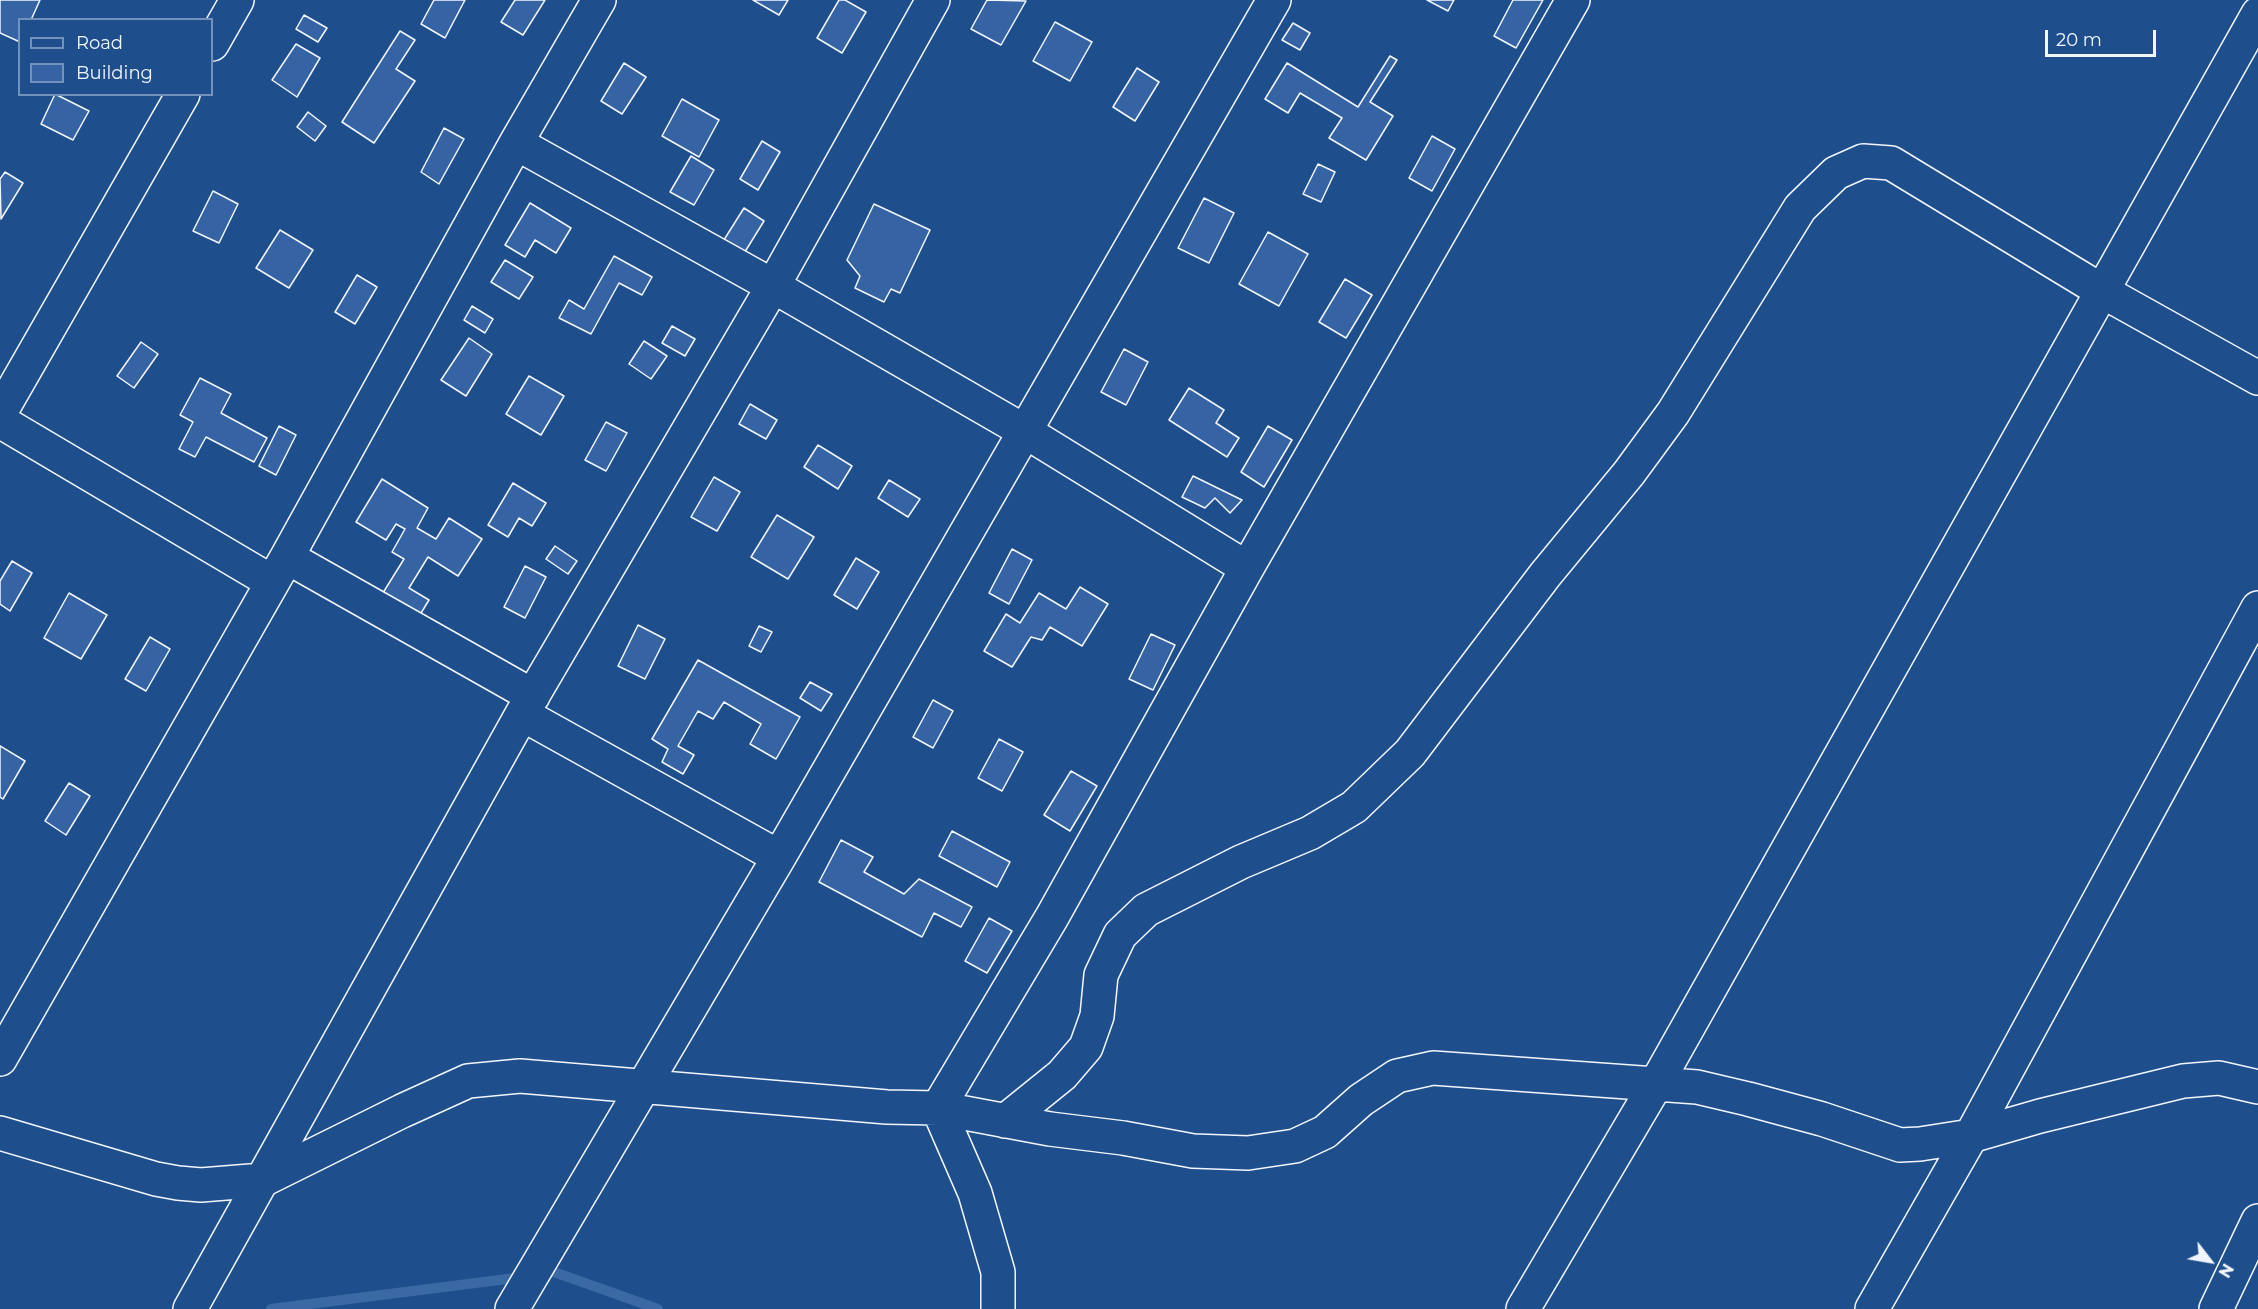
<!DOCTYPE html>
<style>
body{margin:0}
#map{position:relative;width:2258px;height:1309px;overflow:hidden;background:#1f4e8c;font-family:Montserrat,sans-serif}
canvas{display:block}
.legend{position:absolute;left:18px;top:18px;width:195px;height:78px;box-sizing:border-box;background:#1f4e8c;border:2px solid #7391ba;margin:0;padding:8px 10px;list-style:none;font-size:18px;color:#f2f6ff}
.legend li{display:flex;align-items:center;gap:12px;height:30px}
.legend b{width:30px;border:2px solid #7391ba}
.north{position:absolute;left:2180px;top:1231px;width:60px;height:60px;-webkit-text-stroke:4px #1f4e8c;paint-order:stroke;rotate:121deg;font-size:16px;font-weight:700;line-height:24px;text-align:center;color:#f2f6ff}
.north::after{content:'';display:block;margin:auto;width:21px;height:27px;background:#f2f6ff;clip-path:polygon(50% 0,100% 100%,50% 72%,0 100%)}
.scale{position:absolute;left:2045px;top:30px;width:111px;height:27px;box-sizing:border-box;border:3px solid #f2f6ff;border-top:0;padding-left:8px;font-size:18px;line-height:21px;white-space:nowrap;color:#f2f6ff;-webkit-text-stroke:4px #1f4e8c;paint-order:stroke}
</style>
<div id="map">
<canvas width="2258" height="1309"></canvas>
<ul class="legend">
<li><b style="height:8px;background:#1f4e8c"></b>Road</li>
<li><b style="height:16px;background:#3563a3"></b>Building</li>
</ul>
<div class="north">N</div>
<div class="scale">20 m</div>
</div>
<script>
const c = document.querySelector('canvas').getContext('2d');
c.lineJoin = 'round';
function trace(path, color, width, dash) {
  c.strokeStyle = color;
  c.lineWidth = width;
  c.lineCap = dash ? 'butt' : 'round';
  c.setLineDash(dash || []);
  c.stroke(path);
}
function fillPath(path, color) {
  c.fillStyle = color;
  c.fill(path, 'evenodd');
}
trace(new Path2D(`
 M538 1274 554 1272 658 1309
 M271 1309 523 1277`), '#3b69a3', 10);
const building = new Path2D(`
 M0 0H40L31 20H20V42L0 33Z
 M434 0H465L445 38 421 24Z
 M515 0H545L523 35 501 22Z
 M753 0H788L779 15Z
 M839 0H845L866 12 842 53 817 38Z
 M987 0 1026 1 1001 45 971 29Z
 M1427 0H1454L1448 11Z
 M1513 0H1543L1516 48 1494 36Z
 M304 15 327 28 318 42 296 29Z
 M1055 22 1092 42 1070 81 1033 61Z
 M1293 23 1310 33 1300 50 1282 40Z
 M400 31 415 40 396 69 415 81 374 143 342 122Z
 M296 44 320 58 297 97 272 80Z
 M1390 56 1397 60 1370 102 1393 116 1366 160 1329 138 1342 118 1300 93 1288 113 1265 99 1287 63 1358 107Z
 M624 63 646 77 622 114 601 101Z
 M1137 68 1159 82 1135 121 1113 107Z
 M55 94 89 111 73 140 41 124Z
 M682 99 719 120 699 157 662 136Z
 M308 112 326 126 315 141 297 127Z
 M444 128 464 139 439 184 421 172Z
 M1432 136 1455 149 1432 191 1409 178Z
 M762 141 780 152 758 190 740 179Z
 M691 156 714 170 694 205 670 192Z
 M1318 164 1335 172 1321 202 1303 194Z
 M5 172 23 183 1 219 0 179Z
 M213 191 238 204 219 243 193 231Z
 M1204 198 1234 213 1209 263 1178 248Z
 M530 203 571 228 556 253 535 240 525 257 505 245Z
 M874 204 930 230 900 293 891 289 884 302 855 288 860 276 847 260Z
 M744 208 764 221 743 255 722 243Z
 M280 230 313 250 289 288 256 268Z
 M1268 232 1308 254 1279 306 1239 284Z
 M614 256 652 277 642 295 619 283 591 334 559 318 569 300 584 309Z
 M505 260 533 277 519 299 491 282Z
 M357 275 377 287 355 324 335 312Z
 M1345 279 1372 295 1346 338 1319 322Z
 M472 306 493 319 485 333 464 320Z
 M672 326 695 339 685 356 662 343Z
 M469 338 492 354 466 396 441 380Z
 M644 341 667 356 651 379 629 364Z
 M141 342 158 354 134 388 117 376Z
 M1124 349 1148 362 1126 405 1101 392Z
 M529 376 564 396 541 435 506 414Z
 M200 378 231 394 221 413 267 438 254 462 206 437 195 457 179 449 193 422 180 415Z
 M1189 388 1224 410 1216 423 1239 438 1227 457 1169 420Z
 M750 404 777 420 766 439 739 424Z
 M606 422 627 433 606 471 585 460Z
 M279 426 296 435 276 475 259 466Z
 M1268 426 1292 440 1264 487 1241 472Z
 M818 445 852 466 838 489 804 467Z
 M1193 476 1242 500 1230 513 1215 498 1205 508 1182 497Z
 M714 477 740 492 717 531 691 517Z
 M382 479 428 508 417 528 436 539 449 518 482 539 458 576 428 557 409 588 429 600 418 618 381 596 404 559 392 552 405 529 396 524 386 540 356 522Z
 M889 480 920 499 908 517 878 498Z
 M513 483 546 503 532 526 519 518 508 537 488 525Z
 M777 515 814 537 788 579 751 557Z
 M555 546 577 561 568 574 546 559Z
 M1012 549 1032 560 1009 604 989 593Z
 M856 558 879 572 857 609 834 595Z
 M12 561 32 573 10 611 0 604V581Z
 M525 566 546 577 525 618 504 607Z
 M1080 587 1108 604 1082 646 1050 627 1042 640 1031 637 1012 667 984 651 1006 614 1020 623 1039 593 1066 609Z
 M69 593 107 615 81 659 44 638Z
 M638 625 665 639 645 679 618 666Z
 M759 626 772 632 761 652 749 646Z
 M1151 634 1175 645 1153 690 1129 679Z
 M150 637 170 649 146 691 125 679Z
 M698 660 800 717 776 759 750 744 761 724 724 702 713 719 698 711 678 746 694 755 683 774 662 762 668 749 652 739Z
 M810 682 832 694 821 711 800 698Z
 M933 700 953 711 933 748 913 737Z
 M999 739 1023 752 1002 791 978 778Z
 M0 746 25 761 3 799 0 797Z
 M1071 771 1097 786 1070 831 1044 815Z
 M69 783 90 796 66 835 45 821Z
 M952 831 1010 862 997 887 939 856Z
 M841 840 873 857 864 872 904 894 919 879 972 907 961 927 934 913 922 937 819 882Z
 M989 918 1012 931 987 973 965 961Z`);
fillPath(building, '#3563a3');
trace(building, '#f2f6ff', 1.5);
const minor = new Path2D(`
 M212 44 237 0
 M516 143 773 286 1026 432 1247 568
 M0 413 183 94
 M0 421 272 582
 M287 557 533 696
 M522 714 779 857
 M0 1059 287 557 516 143 599 0
 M938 1108 1052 917 1247 568 1573 0
 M938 1108 975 1193 998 1272V1309
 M1005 1121 1062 1075 1086 1047 1097 1016 1101 975 1120 935 1146 910 1241 862 1310 833 1354 807 1410 753 1545 575 1629 473 1673 413 1800 208 1836 173 1863 161 1891 163 2102 291 2258 378
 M0 1133 156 1179 178 1183 201 1185 263 1180 402 1111 468 1081 520 1076 887 1107 938 1108 1050 1129 1123 1138 1193 1151 1248 1153 1295 1146 1325 1132 1361 1100 1397 1076 1433 1068 1697 1087 1748 1099 1822 1119 1900 1145 1920 1144 1971 1136 2040 1116 2183 1081 2219 1078 2258 1087
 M190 1309 522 714 773 286 933 0
 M512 1309 779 857 1274 0
 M1523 1309 1656 1084 2258 14
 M1872 1309 1971 1136 2258 608
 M2216 1309 2258 1221`);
trace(minor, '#f2f6ff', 36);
trace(minor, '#1f4e8c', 33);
</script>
